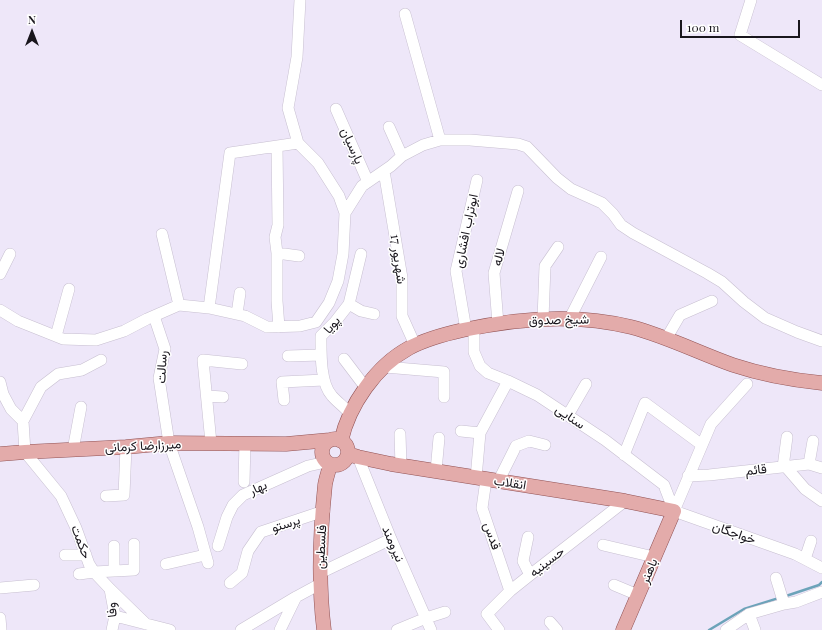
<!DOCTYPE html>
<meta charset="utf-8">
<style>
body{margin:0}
#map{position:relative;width:822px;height:630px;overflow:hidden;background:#eee7f9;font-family:"Playfair Display",serif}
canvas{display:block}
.north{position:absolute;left:12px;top:12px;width:40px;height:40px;-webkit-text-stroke:3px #fff;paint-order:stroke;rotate:0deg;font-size:11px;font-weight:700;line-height:16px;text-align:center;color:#19161d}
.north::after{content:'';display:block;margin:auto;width:14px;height:18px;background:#19161d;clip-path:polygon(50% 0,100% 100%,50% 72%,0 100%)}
.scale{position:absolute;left:680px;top:20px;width:120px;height:18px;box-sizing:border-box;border:2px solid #19161d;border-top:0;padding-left:5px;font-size:12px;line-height:14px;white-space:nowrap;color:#19161d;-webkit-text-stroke:3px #fff;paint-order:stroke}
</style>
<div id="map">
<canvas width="822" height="630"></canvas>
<div class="north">N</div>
<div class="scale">100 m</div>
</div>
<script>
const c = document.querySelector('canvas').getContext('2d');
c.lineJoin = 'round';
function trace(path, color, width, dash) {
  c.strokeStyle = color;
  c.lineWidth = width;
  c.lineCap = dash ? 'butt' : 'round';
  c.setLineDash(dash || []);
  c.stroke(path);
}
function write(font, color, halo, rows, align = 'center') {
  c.font = font + ' "Playfair Display",Vazirmatn,serif';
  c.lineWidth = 3;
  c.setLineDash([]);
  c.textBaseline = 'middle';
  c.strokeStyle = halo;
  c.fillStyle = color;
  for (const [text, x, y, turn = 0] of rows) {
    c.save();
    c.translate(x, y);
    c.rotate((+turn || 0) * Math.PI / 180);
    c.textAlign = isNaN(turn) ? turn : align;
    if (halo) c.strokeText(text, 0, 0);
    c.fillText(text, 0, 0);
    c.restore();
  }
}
trace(new Path2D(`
 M786 596 819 585 822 582
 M709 630 744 609 779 598`), '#6ca3b9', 2.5);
const minor = new Path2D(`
 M751 0 740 35 822 85
 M405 14 440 140
 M336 109 368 182
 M389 127 402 156
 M298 143 288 108 297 57 300 0
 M277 146 278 225 275 237 277 253V301L279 327
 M384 171 402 278V316L415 345
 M162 234 179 305
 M277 253 299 256
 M0 274 10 254
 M349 304 361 311 374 314
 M209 308 230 153 298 143 318 163 339 196 345 213
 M0 310 18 321 63 339 96 340 124 331 147 319 179 305 209 308 245 316 267 327 300 326 316 322 329 303 338 281 343 254 345 213 362 186 391 166 402 156 423 145 440 140H470L518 144 527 147 557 178 571 189 602 203 613 214 621 225 633 233 707 273 722 282 744 302 765 318 797 332 822 341
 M237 314 240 293
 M154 316 165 349 159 378 169 443 198 527 208 563
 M570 318 601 257
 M543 319 545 266 558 247
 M498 324 494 273 518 191
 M474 328V352L480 366 488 373 508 381 537 395 605 440 664 485 674 511
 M466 330 456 271 477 180
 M56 336 69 289
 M666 339 680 315 712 301
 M288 356 321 355
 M344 359 366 388
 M101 360 82 370 58 374 41 387 23 421 25 452 61 496 76 528 89 564 94 572 110 589 146 624
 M385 367 444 372V397
 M0 382 3 394 11 409 23 421
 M207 396 223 397
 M284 400 282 382 324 380
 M350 414C345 407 338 403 332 396 320 383 321 353 321 336L335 322 349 304 361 254
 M568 415 586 384
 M461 431 480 433
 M400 434 401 466
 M211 443 203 360 242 364
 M73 450 81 407
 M624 455 645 403 702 445
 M358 457 391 539 431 630
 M809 464 813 441
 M783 467 787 437
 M786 467 805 489 822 501
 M436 471 439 438
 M688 476 709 475 809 464 822 468
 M476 478 480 433 508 381
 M486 480 482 508 510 591
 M244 482 245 443
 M498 482 516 446 529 441 545 445
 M106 496 124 495 126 447
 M674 511 795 554 822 568
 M674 511 711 424 747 384
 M528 537 523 561 530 575
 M603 545 654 557
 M218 546 227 517 233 505 243 495 308 466 326 462
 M65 555H86
 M805 559 811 541
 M166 564 205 555
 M114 571V546
 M320 573 391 539
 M79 574 94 572 134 570V544
 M776 578 784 604
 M230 583 242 573 248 551 261 532 324 511
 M614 585 638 595
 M0 588 34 585
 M110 589 115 616 112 630
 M749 614 755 630
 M115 616 170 630
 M0 618 1 630
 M550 622 557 630
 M241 630 296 597 320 584
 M280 630 296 597
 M397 630 426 618 445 612
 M499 630 487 614 510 591 530 575 625 501
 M726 630 749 614 784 604 796 602 822 592`);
const major = new Path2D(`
 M322 452a13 13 0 1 1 26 0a13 13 0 1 1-26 0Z
 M341 441C349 405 376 366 409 348 426 339 445 334 463 330 518 318 576 313 631 327 666 336 699 353 733 365 763 375 791 380 822 383
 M0 454 25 452 126 447 169 443 286 444 330 440
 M348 454 358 457 391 464 625 501 674 511 623 630
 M324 630C318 582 320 533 325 485 326 478 329 471 330 464`);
trace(minor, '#c7bfd0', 12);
trace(major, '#915254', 15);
trace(minor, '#fff', 11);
trace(major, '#e3abaa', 14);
write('13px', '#19161d', '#fff', [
 ["پارسیان",352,146,66],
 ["ابوتراب افشاری",466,231,-78],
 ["لاله",499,257,-74],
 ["17 شهریور",398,259,82],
 ["شیخ صدوق",559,320,-1],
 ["پویا",332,325,-49],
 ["رسالت",162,367,-87],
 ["سنایی",570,417,34],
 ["میرزارضا کرمانی",143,446,-3],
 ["قائم",756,470,-6],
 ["انقلاب",510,483,9],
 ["بهار",258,488,-25],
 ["پرستو",286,524,-18],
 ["خواجگان",734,533,19],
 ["قدس",492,536,71],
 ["حکمت",81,542,69],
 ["نیرومند",393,544,67],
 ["فلسطین",321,547,-87],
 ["حسینیه",547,562,-38],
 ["باهنر",649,571,-67],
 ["وفا",112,610,-96]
]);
</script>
